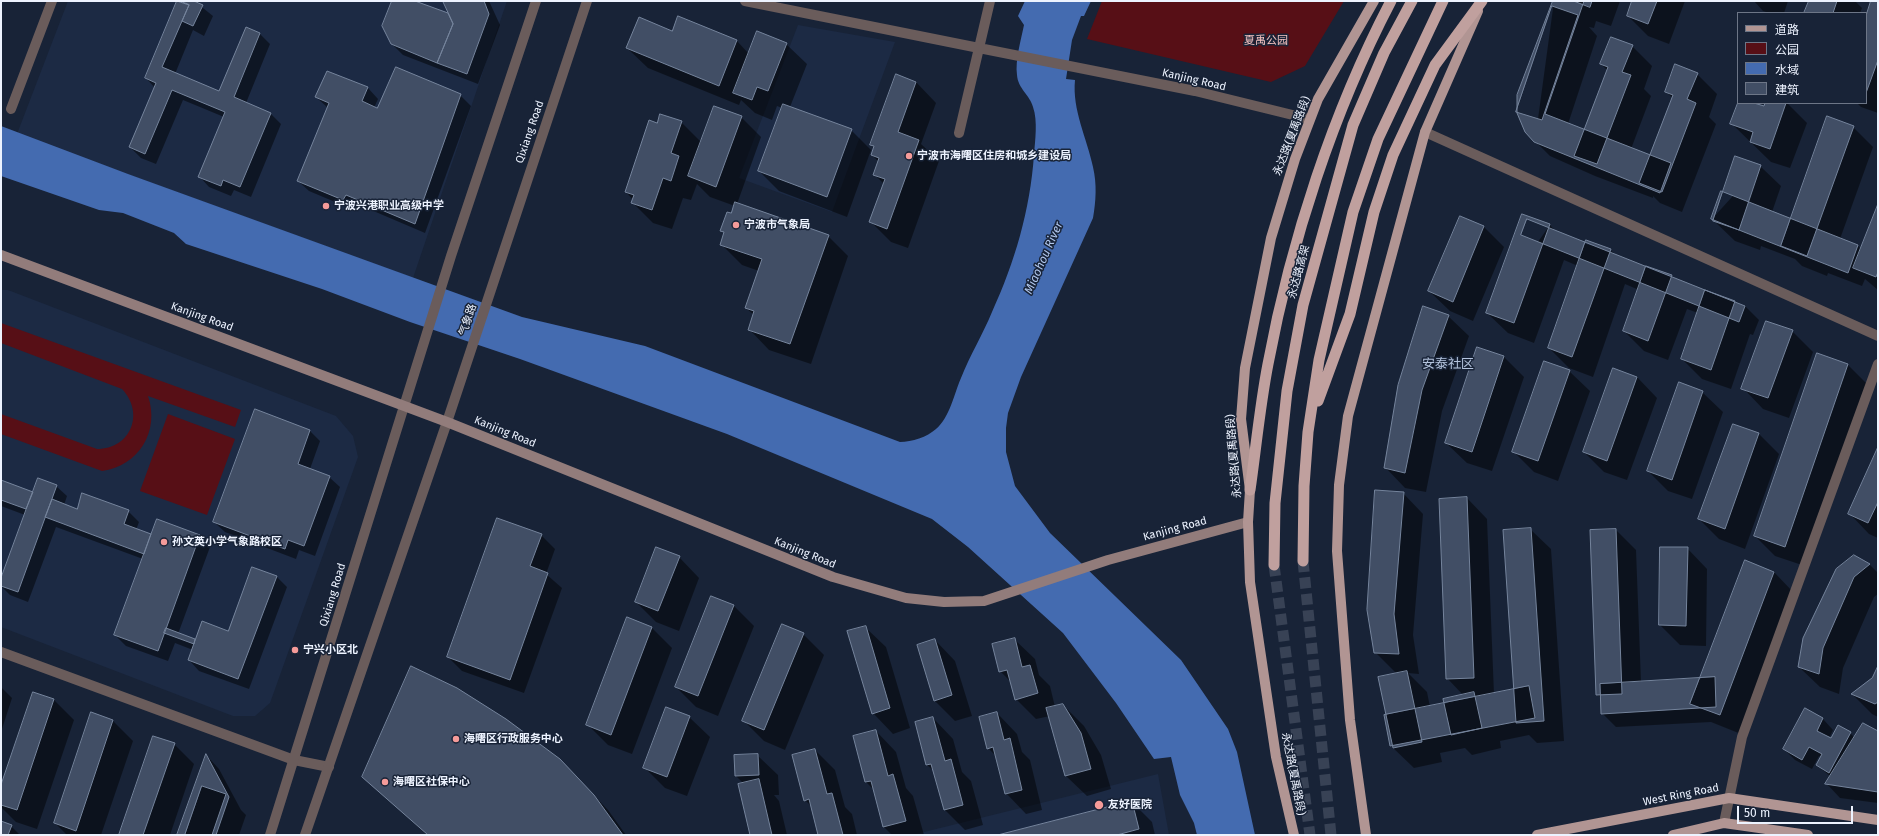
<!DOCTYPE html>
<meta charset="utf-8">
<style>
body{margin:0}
#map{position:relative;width:1879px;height:836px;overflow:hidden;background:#182337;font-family:"Fira Sans","Noto Sans SC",sans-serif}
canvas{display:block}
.frame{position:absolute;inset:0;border:2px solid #edf3ff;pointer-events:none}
.legend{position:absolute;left:1737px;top:12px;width:130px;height:92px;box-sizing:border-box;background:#182337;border:1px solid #6d7687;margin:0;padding:5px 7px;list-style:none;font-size:12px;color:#edf3ff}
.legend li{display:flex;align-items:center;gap:8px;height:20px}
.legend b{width:20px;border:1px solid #6d7687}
.scale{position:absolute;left:1737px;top:806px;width:116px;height:18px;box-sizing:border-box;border:2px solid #edf3ff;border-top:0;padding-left:5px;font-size:12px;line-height:14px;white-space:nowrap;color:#edf3ff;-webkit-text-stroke:3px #182337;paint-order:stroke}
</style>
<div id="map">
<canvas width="1879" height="836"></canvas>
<div class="frame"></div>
<ul class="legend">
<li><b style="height:5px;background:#b19593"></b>道路</li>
<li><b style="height:11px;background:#570f16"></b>公园</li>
<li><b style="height:11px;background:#446bb0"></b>水域</li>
<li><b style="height:11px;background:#414e65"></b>建筑</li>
</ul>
<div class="scale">50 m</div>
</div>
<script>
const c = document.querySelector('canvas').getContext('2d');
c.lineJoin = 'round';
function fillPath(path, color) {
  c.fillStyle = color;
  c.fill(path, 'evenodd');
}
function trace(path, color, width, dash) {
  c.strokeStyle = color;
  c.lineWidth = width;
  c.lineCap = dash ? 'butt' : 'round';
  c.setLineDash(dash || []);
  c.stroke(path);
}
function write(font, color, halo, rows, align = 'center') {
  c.font = font + ' "Fira Sans","Noto Sans SC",sans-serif';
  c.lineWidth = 3;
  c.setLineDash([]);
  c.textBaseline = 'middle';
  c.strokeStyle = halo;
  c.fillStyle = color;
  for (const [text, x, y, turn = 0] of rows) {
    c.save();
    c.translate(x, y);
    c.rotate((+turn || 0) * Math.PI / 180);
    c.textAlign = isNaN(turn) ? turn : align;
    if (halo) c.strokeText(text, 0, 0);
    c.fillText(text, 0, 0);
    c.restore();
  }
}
fillPath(new Path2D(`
 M68 1H507L413 278 17 134Z
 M798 25 895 42 832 212 739 178Z
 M1 290H8L336 416 353 436 358 457 270 703 255 716H233L1 627Z
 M1158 774 1169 835H912Z`), '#1c2a44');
fillPath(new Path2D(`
 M1102 1H1344L1305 66 1271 82 1087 39Z
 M1 323 241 410 235 427 148 396C160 431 139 466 102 471L1 434V414L97 449C131 449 145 413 122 389L1 343Z
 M168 414 235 439 207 515 140 491Z`), '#570f16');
fillPath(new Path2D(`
 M1025 1H1091L1084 16H1081L1072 40 1066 79 1075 80C1072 110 1087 138 1093 167 1097 184 1096 201 1093 218L1021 377 1008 413 1006 428V452L1015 486 1050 533 1181 660 1228 729 1237 752 1255 835H1197L1194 823 1180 795 1171 757 1154 759 1116 703 1063 633 968 547 932 519 727 434 520 359 410 322 322 289 186 244 174 233 123 213 99 210 1 176V126L128 174 522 317 645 346 900 442C912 442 927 437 936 429 950 417 954 394 961 378 970 355 983 334 992 312 1015 262 1030 210 1034 155 1035 141 1038 121 1033 107 1030 95 1018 89 1017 75 1015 60 1021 40 1024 25L1018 16Z`), '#446bb0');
fillPath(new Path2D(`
 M179 1H200L198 4 213 16 204 36 193 30 175 74 219 92 246 28 260 34 270 44 246 103 271 114 281 124 251 197 234 190 231 196 209 187 199 176 224 117 183 100 156 164 141 158 130 147 155 88 146 78Z
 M393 1H413L450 15 444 1H489L500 25 478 84 403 55 392 44Z
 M1554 1H1620L1611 26 1596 21 1594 28 1589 27 1597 36 1568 124 1585 131 1608 71 1601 64 1632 46 1652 66 1644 89 1651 96 1631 149 1650 156 1673 98 1666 92 1697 74 1717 94 1709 117 1716 124 1682 212 1660 203 1653 196V198L1595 176 1550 156 1535 141Z
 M1633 1H1685L1669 44 1648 36 1628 16Z
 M1754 1H1788L1784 13H1769L1763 11Z
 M1810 1H1855L1862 8 1860 13H1805Z
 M1872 1H1878V113L1861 107 1857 103H1866V19Z
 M679 17 737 41 749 54 786 44 807 64 790 107 851 130 871 150 847 217 779 191 759 171 782 108 777 106 772 120 755 113 741 100 739 105 648 68 627 48 672 32Z
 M328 72 368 88 378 99 374 108 378 109 460 95 471 106 425 233 357 204 354 210 309 191 298 181 328 108 316 97Z
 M916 82 936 103 921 144 939 161 908 248 891 242 871 222 884 184 874 174 879 162 872 155 874 147 871 144Z
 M1739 103H1752L1765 108 1767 103H1787L1807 123 1790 168 1771 162 1732 124Z
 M741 117 761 137 737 204 828 236 848 256 811 364 769 350 749 329 754 315 746 308 759 271 742 265 721 244 725 234 721 230 732 215 735 206 710 197 697 184 691 200 683 198 672 229 653 223 632 202 633 200 626 192 658 124 681 122 702 143Z
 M1853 127 1873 147 1840 239 1858 246 1861 249 1878 207V290L1865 279 1862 286 1828 273 1827 276 1802 266 1795 259 1761 246 1760 250 1735 241 1712 219 1760 166 1781 186 1772 212 1791 220Z
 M1461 217 1484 227 1504 247 1473 321 1450 311 1429 291Z
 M1550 225 1556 232 1586 244 1610 250 1617 256 1745 306 1759 320 1753 335 1750 334 1731 389 1702 379 1682 359 1698 313 1687 309 1668 360 1644 351 1624 331 1639 290 1625 284 1593 377 1569 368 1549 348 1578 266 1564 260 1534 343 1508 333 1487 313Z
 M1448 316 1469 336 1442 411 1426 492 1405 488 1385 467Z
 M1792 331 1813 352 1789 418 1763 409 1743 388Z
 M1818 354 1848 365 1868 385 1805 566 1775 556 1755 536Z
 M1503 356 1524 377 1492 471 1467 463 1446 443Z
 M1569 371 1590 391 1558 481 1534 472 1514 452Z
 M1637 377 1657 398 1627 480 1604 472 1584 452Z
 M1702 392 1723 412 1692 499 1668 491 1648 471Z
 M1733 425 1759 434 1779 454 1745 549 1719 539 1699 519Z
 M310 431 320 441 310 469 329 477 340 487 315 556 299 550 296 559 225 532 214 522Z
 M1878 449V538L1869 534 1849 513Z
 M1 481 33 493 56 486 67 496 64 505 77 510 128 511 139 522 136 530 152 535 157 521 200 536 210 547 178 634 196 640 229 632 276 576 287 587 249 689 199 671 189 660 193 650 175 643 168 661 126 646 115 635 143 559 56 527 28 602 10 595 1 586V581L25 515 1 506Z
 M1403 493 1423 514 1413 635 1419 674 1408 673 1427 692 1430 707 1445 704 1463 695 1447 678 1467 498 1487 519 1494 694 1515 690 1530 529 1551 549 1564 741 1537 743 1529 735 1500 741 1501 748 1472 755 1465 748 1440 753 1442 762 1414 768 1391 746 1385 716 1387 715 1397 674 1375 652Z
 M1616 530 1636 550 1641 682 1701 679 1745 562 1774 572 1794 593 1741 734 1711 722 1616 727 1602 713V699L1597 694Z
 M541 535 555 549 546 574 562 588 524 693 462 671 448 657Z
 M1661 548H1687L1707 569 1706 646 1680 645 1660 625Z
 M1854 556 1870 565 1878 573V594L1874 597 1843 668 1839 694 1820 687 1799 667Z
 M679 557 699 578 679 631 656 622 636 602Z
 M711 597 734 606 754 626 718 716 696 707 676 687Z
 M865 627 886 647 910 728 893 734 873 713Z
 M652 628 672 648 632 754 608 745 588 725Z
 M803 634 824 655 785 750 764 741 744 721Z
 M1014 639 1035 659 1039 675 1050 686 1055 707 1063 705 1084 726 1101 755 1111 789 1087 796 1066 776 1050 716 1036 719 1016 699 1011 682 1000 671Z
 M935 640 955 661 972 716 955 721 934 700Z
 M1878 668V717L1872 714 1852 694 1873 678Z
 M1 687 12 698 1 732Z
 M33 693 54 700 74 720 37 829 16 822 1 807V788Z
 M1805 710 1823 719 1833 730 1829 738 1832 740 1850 733 1855 738 1878 732V803L1840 798 1827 784 1831 777 1817 765 1821 757 1819 756 1812 769 1795 760 1784 749Z
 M997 713 1017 734 1022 752 1030 760 1042 810 1026 814 1006 793 997 757 988 748Z
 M92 714 113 721 133 741 101 835H67L55 823Z
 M689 717 710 737 687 796 665 788 645 768Z
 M933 718 953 739 962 772 971 781 983 825 965 830 945 810 935 772 927 765Z
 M876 731 896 752 906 788 913 796 924 835H892L883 826 874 790 866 782Z
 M174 744 194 764 170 835H120Z
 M815 750 835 770 845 807 852 814 857 835H819L813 808 805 800Z
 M206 755 219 769 241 810 246 815 239 835H178Z
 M757 755 778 775 779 795H774L779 801 787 835H751L744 784 736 776Z
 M574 775 608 810 626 835H427L364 777Z
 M1132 802 1152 822 1155 835H1002Z
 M1 822 11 826 20 835H1Z`), '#0007');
const building = new Path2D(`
 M177 1 189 5 162 67 219 91 246 27 260 33 234 97 271 113 240 187 223 180 221 186 198 177 225 112 172 90 145 154 129 147 156 83 145 78Z
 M180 1H194L203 5 193 26 182 21 189 5Z
 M392 1H415L448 13 453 24 437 63 391 44 382 26Z
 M443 1H484L489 14 467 74 437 63 453 24Z
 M1553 1H1584L1545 114 1671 163 1660 193 1534 142 1525 132 1517 113V95Z
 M1574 1H1592L1590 7Z
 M1632 1H1657L1648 24 1627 16Z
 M1809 1H1837L1833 13H1804Z
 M1871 1H1878V60L1866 93V16Z
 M1552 6 1578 15 1542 120 1516 112Z
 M678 16 737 40 719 86 626 48 639 17 672 31Z
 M757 31 787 43 768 91 757 87 752 100 733 93Z
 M1611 37 1633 45 1622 72 1631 75 1597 164 1574 156 1608 67 1600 64Z
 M1675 64 1698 73 1687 99 1696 103 1662 192 1639 183 1673 95 1665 92Z
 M396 67 461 94 415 224 346 195 343 200 297 181 329 103 315 97 327 71 368 87 362 101 377 108Z
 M896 74 916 82 898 132 919 140 887 229 869 222 885 179 873 175 879 158 871 155 874 146 870 145Z
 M1738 103H1754L1764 106 1765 103H1786L1770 149 1750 142 1753 132 1730 124Z
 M783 104 852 129 827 197 758 171Z
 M714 106 742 116 716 187 688 176Z
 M660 114 682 121 671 153 679 156 671 181 663 178 652 210 631 203 634 195 625 192 649 120 657 123Z
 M1827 116 1854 126 1807 256 1781 246Z
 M1735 156 1761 165 1739 230 1713 221Z
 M1721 191 1858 245 1848 273 1711 219Z
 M735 202 829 235 790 344 748 330 754 311 745 308 762 259 720 245 724 232 720 231 727 212 731 213Z
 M1878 204V272L1876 277 1853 268Z
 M1522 214 1550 224 1514 323 1486 313Z
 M1460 216 1484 226 1453 302 1428 291Z
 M1527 219 1745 306 1739 322 1521 235Z
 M1586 240 1611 249 1572 357 1548 348Z
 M1646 266 1672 275 1648 341 1623 331Z
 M1705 290 1735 301 1711 370 1681 359Z
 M1423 306 1449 315 1422 390 1405 473 1384 468 1398 385Z
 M1766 321 1793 330 1768 398 1741 389Z
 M1477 347 1504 356 1472 452 1445 443Z
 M1817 353 1848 364 1785 547 1754 536Z
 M1544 361 1570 370 1538 461 1512 452Z
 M1613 368 1637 377 1607 461 1583 452Z
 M1679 382 1703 391 1672 480 1647 471Z
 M255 409 310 430 298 464 330 476 304 546 288 540 285 549 213 522Z
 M1733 424 1759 433 1725 529 1698 519Z
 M1878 447V502L1868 523 1848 514Z
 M38 478 57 485 18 592 1 586V578Z
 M1 480 33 492 26 509 1 500Z
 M1375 490 1404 492 1394 614 1399 654 1374 653 1367 610Z
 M82 493 129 510 124 524 151 534 144 554 45 517 52 499 77 509Z
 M1467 497 1474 678 1446 679 1439 499Z
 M497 518 542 534 530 566 548 573 510 680 447 657Z
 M157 519 200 535 158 651 114 635Z
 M1531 528 1544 721 1516 723 1503 530Z
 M1616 529 1622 694 1596 695 1590 530Z
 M656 547 680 556 658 611 635 602Z
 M1660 547H1688L1686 626 1659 625Z
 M1854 555 1870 564 1854 577 1823 648 1819 674 1798 667 1803 638 1836 569Z
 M1745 560 1774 572 1720 715 1690 704Z
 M252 567 277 576 238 679 188 660 202 621 228 631Z
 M711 596 734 605 698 696 675 687Z
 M627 617 652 627 611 735 586 725Z
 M782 624 804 633 764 730 742 721Z
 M866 626 890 708 872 714 847 631Z
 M166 628 195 639 194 644 164 633Z
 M1015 638 1022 667 1030 665 1038 693 1015 700 1007 670 999 672 992 644Z
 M935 639 952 695 934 701 917 645Z
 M411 666 457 688 506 719 560 759 594 795 623 835H428L362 777Z
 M1878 666V702L1875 704 1851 694 1872 678Z
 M1407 671 1422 742 1393 748 1378 677Z
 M1715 677 1716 707 1601 714 1600 684Z
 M1529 686 1535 718 1390 746 1384 715Z
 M33 692 54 699 17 810 1 805V785Z
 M1474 692 1482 728 1451 735 1443 699Z
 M1063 704 1081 733 1091 769 1065 776 1046 708Z
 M666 707 690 716 667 777 643 768Z
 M1805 708 1823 718 1817 731 1831 738 1838 725 1851 732 1829 773 1816 765 1822 754 1809 747 1802 760 1783 749Z
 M91 712 113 720 76 831 54 823Z
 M997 712 1004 740 1010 738 1022 790 1005 794 993 747 987 749 979 717Z
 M933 717 945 761 951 759 963 805 944 810 931 764 926 765 915 722Z
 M1863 723 1878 731V792L1825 784Z
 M876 730 888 776 893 774 906 821 883 827 871 781 865 782 853 736Z
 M153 736 175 743 143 835H119Z
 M815 749 827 794 832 793 843 835H818L809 799 804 801 792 755Z
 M206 754 229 797 216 835H177Z
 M758 754 759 775 735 776 734 755Z
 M759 779 772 835H750L738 784Z
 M202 786 226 794 212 835H185Z
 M1132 801 1139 829 1117 835H998Z
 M1 821 12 825 8 835H1Z`);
fillPath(building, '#414e65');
trace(building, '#75849c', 1);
trace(new Path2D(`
 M1303 561 1331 835
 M1274 565 1310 835`), '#384255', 11, [11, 5.5]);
trace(new Path2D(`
 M745 1 979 48 990 1
 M11 109 52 1
 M1425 132 1878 336
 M959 133 979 48 1195 91 1309 119
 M1 652 294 760 329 767
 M1724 823 1742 737 1878 364`), '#6a5c5b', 10);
trace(new Path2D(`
 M270 835 451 256 536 1
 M305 835 447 422 587 1`), '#6a5c5b', 10);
trace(new Path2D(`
 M1 255 447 422 833 577 906 598 944 602 984 601 1108 560 1248 522`), '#927c7b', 10);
trace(new Path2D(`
 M1294 835 1276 757 1250 582 1248 522 1250 490 1241 419 1245 368 1271 238 1295 159 1318 99 1374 1
 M1366 835 1350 720 1337 551 1339 485 1348 416 1425 132 1478 11
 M1537 835 1729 798 1878 820
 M1673 835 1724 823 1808 835`), '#b19593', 10);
trace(new Path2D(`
 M1318 401 1350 314 1374 212 1393 155 1435 65 1482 1
 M1250 490C1256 448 1260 405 1268 364 1291 241 1333 112 1391 1
 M1303 561 1304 486 1308 432 1319 360 1353 212 1378 139 1443 1
 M1274 565 1275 503 1287 391 1303 305 1353 125 1384 53 1412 1`), '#c0a09e', 11);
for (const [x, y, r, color] of [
 [909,156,4,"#f59b99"],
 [326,206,4,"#f59b99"],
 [736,225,4,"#f59b99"],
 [164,542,4,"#f59b99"],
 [295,650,4,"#f59b99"],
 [456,739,4,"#f59b99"],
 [385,782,4,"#f59b99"],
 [1099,805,5,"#f59b99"]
]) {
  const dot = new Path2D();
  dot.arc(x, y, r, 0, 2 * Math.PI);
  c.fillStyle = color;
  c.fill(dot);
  trace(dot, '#182337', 1.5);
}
write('11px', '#f6c2c0', '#182337', [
 ["夏禹公园",1266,41]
]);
write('11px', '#edf3ff', '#182337', [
 ["Kanjing Road",1194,80,13],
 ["Qixiang Road",530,132,-71],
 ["永达路(夏禹路段)",1292,136,-69],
 ["永达路高架",1299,272,-75],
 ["Kanjing Road",202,317,20],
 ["气象路",468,320,-72],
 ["Kanjing Road",505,432,22],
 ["永达路(夏禹路段)",1234,456,-95],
 ["Kanjing Road",1175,529,-15],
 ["Kanjing Road",805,553,22],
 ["Qixiang Road",333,595,-73],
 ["永达路(夏禹路段)",1293,774,79],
 ["West Ring Road",1681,795,-11]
]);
write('bold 11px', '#edf3ff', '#182337', [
 ["宁波市海曙区住房和城乡建设局",917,156],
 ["宁波兴港职业高级中学",334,206],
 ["宁波市气象局",744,225],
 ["孙文英小学气象路校区",172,542],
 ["宁兴小区北",303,650],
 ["海曙区行政服务中心",464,739],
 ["海曙区社保中心",393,782],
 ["友好医院",1108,805]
], 'left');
write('italic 12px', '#b1c7ed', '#182337', [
 ["Miaohou River",1044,258,-66]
]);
write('13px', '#b4c4de', '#182337', [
 ["安泰社区",1448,364]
]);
</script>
